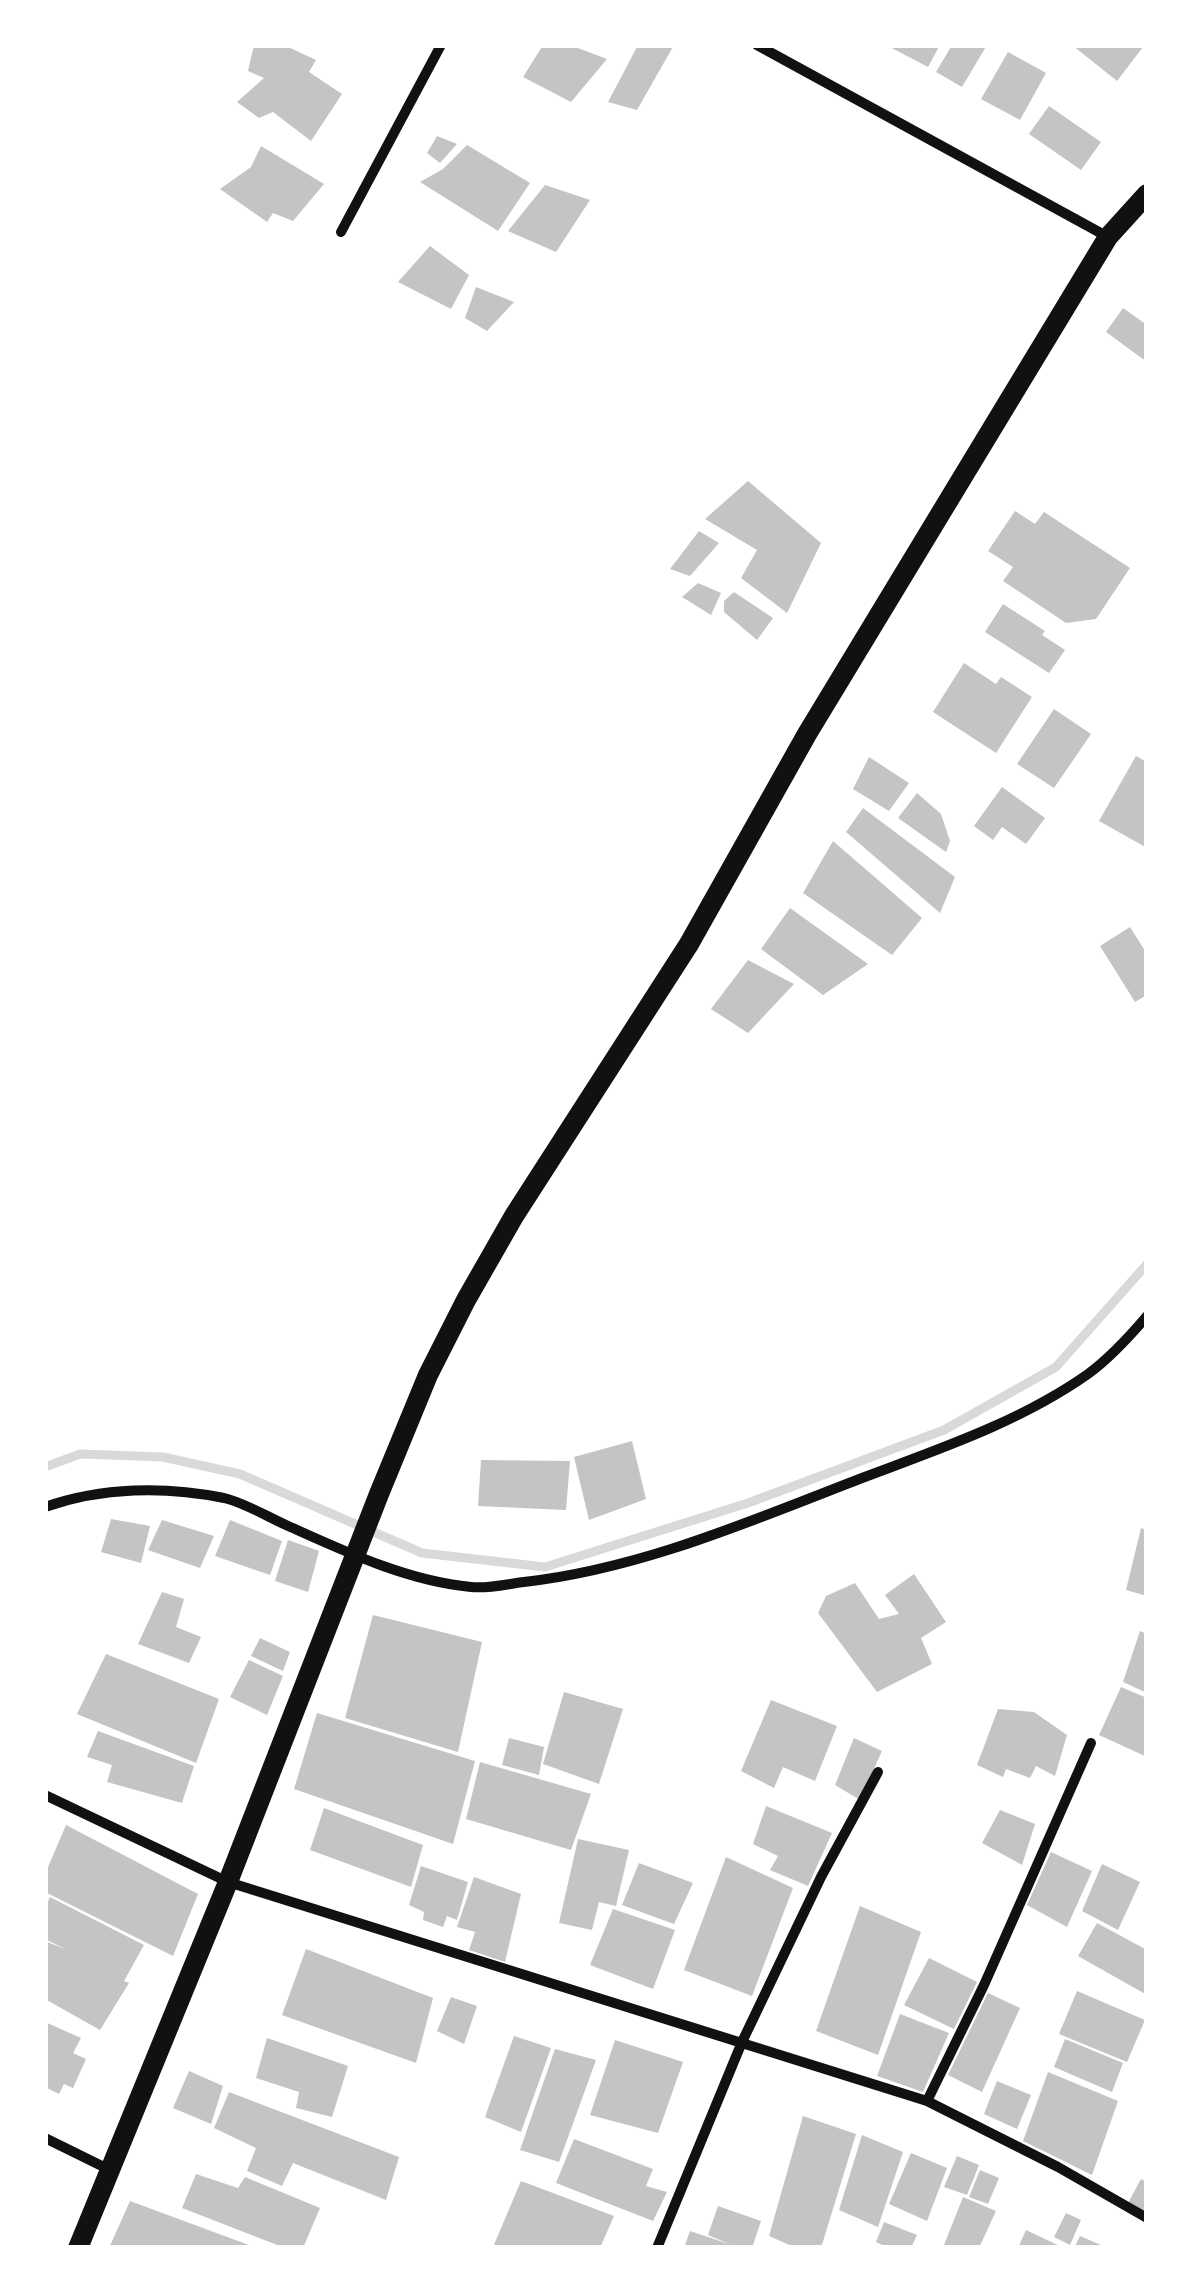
<!DOCTYPE html>
<style>
body{margin:0}
#map{position:relative;width:1192px;height:2293px;overflow:hidden;background:#fff;font-family:Poppins,sans-serif}
canvas{display:block}
.frame{position:absolute;inset:0;border:48px solid #fff;pointer-events:none}
</style>
<div id="map">
<canvas width="1192" height="2293"></canvas>
<div class="frame"></div>
</div>
<script>
const c = document.querySelector('canvas').getContext('2d');
c.lineJoin = 'round';
function trace(path, color, width, dash) {
  c.strokeStyle = color;
  c.lineWidth = width;
  c.lineCap = dash ? 'butt' : 'round';
  c.setLineDash(dash || []);
  c.stroke(path);
}
function fillPath(path, color) {
  c.fillStyle = color;
  c.fill(path, 'evenodd');
}
trace(new Path2D(`
 M45 1467 80 1454 163 1457 240 1474 422 1553 545 1567 748 1503 944 1430 1056 1367 1147 1264`), '#d9d9d9', 9);
fillPath(new Path2D(`
 M257 45H284L316 60 309 72 342 94 311 141 273 112 259 118 237 102 264 78 248 71 253 49Z
 M543 45H570L607 59 571 102 523 77Z
 M638 45H674L637 110 608 102Z
 M886 45H940L928 67Z
 M952 45H987L962 87 936 72Z
 M1072 45H1140L1143 47 1117 81Z
 M1008 52 1046 73 1020 120 981 99Z
 M1049 106 1101 142 1081 170 1029 134Z
 M437 136 457 144 440 163 427 153Z
 M467 145 530 183 498 231 420 182 443 169Z
 M261 146 324 184 293 221 273 213 267 222 220 189 251 167Z
 M545 185 590 200 556 252 508 231Z
 M430 246 469 275 451 309 398 282Z
 M476 287 514 302 487 331 465 318Z
 M1123 308 1147 325V362L1106 332Z
 M748 481 821 543 787 613 741 578 757 550 705 519Z
 M1015 511 1035 524 1044 512 1130 568 1096 619 1066 623 1003 581 1013 567 988 551Z
 M699 531 719 543 690 576 670 569Z
 M698 583 721 593 711 615 682 597Z
 M734 592 773 618 757 640 724 612V601Z
 M1003 604 1045 631 1042 635 1065 650 1049 673 985 632Z
 M964 663 996 684 1001 677 1032 697 996 753 933 712Z
 M1054 709 1091 734 1054 788 1017 764Z
 M1136 756 1147 762V848L1099 821Z
 M869 757 909 783 889 811 853 789Z
 M1002 787 1045 818 1026 844 1002 827 993 840 974 826Z
 M917 793 941 814 950 841 946 852 898 818Z
 M863 808 955 877 940 913 846 832Z
 M833 841 922 918 892 955 803 893Z
 M790 908 868 964 823 995 761 949Z
 M1130 927 1147 954V995L1135 1002 1100 946Z
 M748 960 794 984 748 1033 711 1009Z
 M632 1441 646 1499 589 1520 574 1457Z
 M481 1460 570 1461 566 1510 478 1506Z
 M111 1519 150 1526 141 1563 101 1552Z
 M162 1520 214 1536 200 1568 148 1550Z
 M230 1520 282 1541 270 1575 215 1556Z
 M1141 1528 1147 1530V1596L1126 1590Z
 M288 1540 319 1551 308 1592 275 1581Z
 M914 1574 946 1622 921 1638 932 1664 877 1692 818 1613 826 1596 855 1583 879 1619 899 1614 885 1595Z
 M162 1592 184 1599 176 1627 201 1637 189 1663 138 1644Z
 M373 1615 482 1642 458 1752 345 1718Z
 M1140 1631 1147 1634V1693L1123 1682Z
 M260 1638 290 1652 283 1671 251 1656Z
 M106 1654 219 1699 196 1763 77 1714Z
 M249 1660 283 1676 267 1715 230 1697Z
 M1121 1687 1147 1698V1757L1099 1735Z
 M564 1692 623 1709 599 1784 543 1764Z
 M771 1700 837 1726 815 1781 783 1767 774 1788 741 1771Z
 M998 1709 1034 1712 1067 1735 1055 1776 1036 1766 1030 1778 1006 1769 1003 1777 977 1765Z
 M317 1713 475 1761 453 1844 294 1789Z
 M98 1731 194 1766 182 1803 107 1782 112 1765 87 1757Z
 M509 1738 544 1747 539 1775 502 1765Z
 M854 1738 882 1751 860 1800 835 1785Z
 M480 1762 591 1794 571 1850 466 1819Z
 M766 1806 832 1833 808 1886 770 1870 778 1856 753 1844Z
 M324 1808 423 1845 411 1887 310 1850Z
 M1000 1810 1035 1824 1022 1865 982 1843Z
 M66 1825 198 1894 173 1956 45 1892V1874Z
 M578 1839 629 1850 616 1906 599 1902 592 1930 559 1923Z
 M1051 1852 1092 1871 1067 1927 1027 1905Z
 M726 1857 793 1888 752 1996 684 1970Z
 M639 1863 693 1883 674 1924 622 1905Z
 M1102 1864 1140 1882 1118 1930 1082 1911Z
 M421 1866 468 1882 457 1920 447 1916 443 1927 423 1920 424 1912 409 1905Z
 M474 1877 521 1894 505 1962 469 1950 475 1932 457 1927Z
 M50 1897 144 1945 124 1981 129 1983 100 2030 45 1999V1941L67 1950 45 1939V1907Z
 M860 1906 921 1932 878 2055 816 2031Z
 M613 1909 675 1930 653 1989 590 1965Z
 M1097 1923 1147 1950V1995L1078 1956Z
 M306 1949 433 1998 416 2063 282 2015Z
 M929 1958 977 1982 954 2029 904 2005Z
 M1077 1991 1145 2020 1127 2062 1059 2034Z
 M988 1993 1020 2008 982 2092 948 2075Z
 M451 1997 477 2006 464 2044 437 2031Z
 M900 2014 949 2033 923 2092 877 2076Z
 M45 2022 81 2038 73 2053 86 2059 73 2088 64 2084 59 2094 45 2087Z
 M514 2036 551 2048 521 2132 485 2117Z
 M267 2038 348 2066 332 2117 296 2108 299 2092 256 2078Z
 M1065 2039 1123 2063 1112 2092 1054 2067Z
 M615 2040 683 2062 658 2133 590 2115Z
 M555 2049 596 2060 559 2162 520 2150Z
 M189 2071 223 2086 211 2124 173 2108Z
 M1048 2072 1118 2101 1092 2175 1023 2141Z
 M997 2081 1031 2095 1017 2129 984 2114Z
 M229 2092 399 2157 386 2200 293 2163 282 2186 247 2171 256 2148 214 2128Z
 M803 2116 856 2134 821 2248H796L769 2236Z
 M862 2135 903 2152 878 2227 839 2210Z
 M574 2139 653 2169 646 2186 667 2192 653 2221 556 2183Z
 M911 2153 947 2168 927 2221 889 2204Z
 M957 2156 979 2165 967 2195 944 2187Z
 M980 2170 999 2178 988 2204 969 2197Z
 M196 2174 238 2188 245 2177 320 2208 303 2248H285L182 2208Z
 M1141 2179 1147 2182V2214L1128 2203Z
 M521 2181 614 2216 600 2248 493 2247Z
 M963 2197 996 2211 979 2248 944 2245Z
 M130 2201 257 2248H109Z
 M718 2206 761 2221 752 2248H684L690 2231 729 2244 708 2235Z
 M1066 2213 1081 2220 1070 2245 1054 2237Z
 M884 2222 917 2235 911 2248H889L876 2242Z
 M1026 2230 1064 2248H1018Z
 M1080 2236 1108 2248H1074Z`), '#c4c4c4');
trace(new Path2D(`
 M757 45 1108 237
 M341 232 441 45
 M45 1507C102 1487 165 1486 224 1498 245 1503 266 1516 286 1525 344 1551 407 1581 471 1587 488 1589 507 1584 524 1582 641 1569 753 1520 862 1478 939 1449 1020 1422 1088 1374 1110 1358 1130 1336 1147 1316
 M45 1795 228 1882 927 2101 1058 2167 1147 2218
 M927 2101 984 1985 1091 1743
 M45 2138 110 2170
 M657 2248 742 2042 821 1877 878 1772`), '#111', 10);
trace(new Path2D(`
 M78 2248 228 1882 379 1494 428 1375 466 1300 514 1216 689 944 807 734 1108 237 1147 194`), '#111', 20);
</script>
